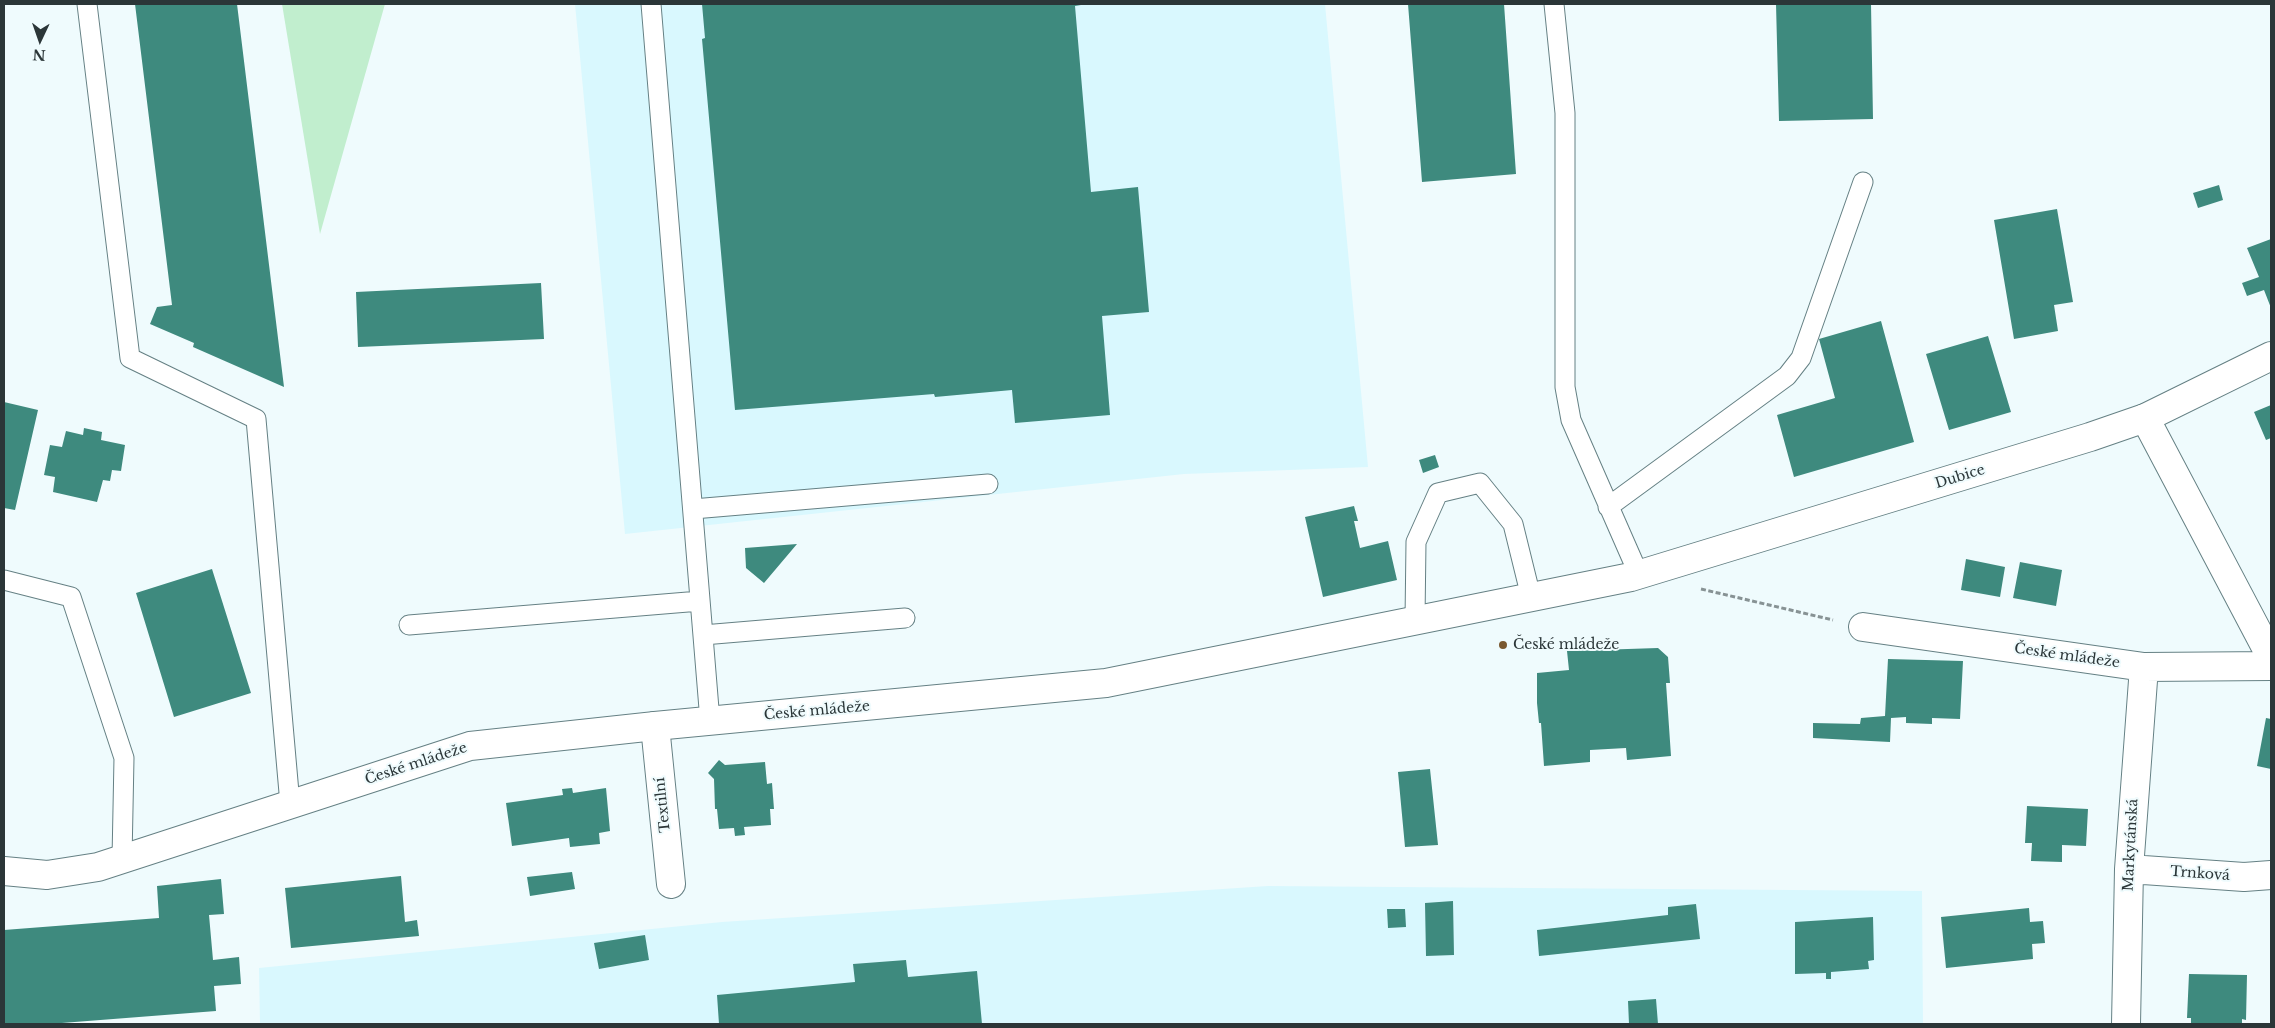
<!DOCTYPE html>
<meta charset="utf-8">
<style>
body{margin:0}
#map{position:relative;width:2275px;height:1028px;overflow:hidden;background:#effbfd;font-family:"Libre Baskerville",serif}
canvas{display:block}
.frame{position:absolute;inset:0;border:5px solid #2b3638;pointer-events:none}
.north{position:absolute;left:15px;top:15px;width:50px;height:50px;-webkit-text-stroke:4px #effbfd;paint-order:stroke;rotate:183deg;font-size:14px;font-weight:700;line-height:20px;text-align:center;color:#2b3638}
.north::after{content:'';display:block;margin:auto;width:18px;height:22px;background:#2b3638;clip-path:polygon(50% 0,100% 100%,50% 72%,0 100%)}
</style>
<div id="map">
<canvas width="2275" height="1028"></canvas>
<div class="frame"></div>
<div class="north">N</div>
</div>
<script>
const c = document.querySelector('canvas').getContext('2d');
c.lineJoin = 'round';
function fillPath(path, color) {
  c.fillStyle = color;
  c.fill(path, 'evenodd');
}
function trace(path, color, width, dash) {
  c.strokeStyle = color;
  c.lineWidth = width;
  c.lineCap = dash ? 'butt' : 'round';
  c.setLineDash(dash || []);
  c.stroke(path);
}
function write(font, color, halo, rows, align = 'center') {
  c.font = font + ' "Libre Baskerville",serif';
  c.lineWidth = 4;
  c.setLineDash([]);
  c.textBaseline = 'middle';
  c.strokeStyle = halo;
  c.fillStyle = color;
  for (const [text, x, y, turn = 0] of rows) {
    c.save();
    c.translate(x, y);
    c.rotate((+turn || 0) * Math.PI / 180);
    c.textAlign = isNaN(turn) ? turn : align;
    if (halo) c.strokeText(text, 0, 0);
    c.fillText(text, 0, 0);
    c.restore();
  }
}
fillPath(new Path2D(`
 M575 4H1325L1368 467 1184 474 625 534Z
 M1268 886 1922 891 1923 1024H260L259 968 722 922Z`), '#d9f8fe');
fillPath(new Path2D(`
 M282 4H385L320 234Z`), '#c1eece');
fillPath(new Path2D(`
 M135 4H237L284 387 193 347 194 343 150 324 157 307 172 305Z
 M702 4H1087L1075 6 1091 192 1138 187 1149 312 1102 316 1110 415 1015 423 1012 390 935 397 934 394 735 410 702 39 705 38Z
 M1408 4H1504L1516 174 1422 182Z
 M1776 4H1871L1873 119 1779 121Z
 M2219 185 2223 200 2198 208 2193 193Z
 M2057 209 2073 302 2054 305 2058 331 2014 339 1994 220Z
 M2271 239V308L2264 290 2247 296 2242 283 2259 277 2247 248Z
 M541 283 544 339 358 347 356 292Z
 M1881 321 1914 442 1794 477 1777 415 1835 398 1819 339Z
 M1988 336 2011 412 1949 430 1926 354Z
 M4 402 38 410 15 510 4 508Z
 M2271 405V438L2266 440 2254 412Z
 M84 428 102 432 101 440 125 445 121 471 112 470 110 481 103 480 97 502 53 492 55 477 44 475 50 445 62 447 66 431 83 435Z
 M1435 455 1439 467 1423 473 1419 460Z
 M1354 506 1358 521H1354L1360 548 1388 541 1397 580 1323 597 1305 517Z
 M797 544 764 583 746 568 745 548Z
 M1966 559 2005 567 2000 597 1961 590Z
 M2020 562 2062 570 2056 606 2013 598Z
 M212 569 251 693 174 717 136 593Z
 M1658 648 1668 657 1670 683H1666L1671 756 1627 760 1626 748 1590 750V762L1544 766 1541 723H1539L1537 703V673L1569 670 1567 651Z
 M1888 659 1963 661 1960 719 1932 718V724L1906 723V717L1891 718 1890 742 1813 738V723L1860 724 1861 718 1885 716Z
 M2266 718 2271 719V769L2257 766Z
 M719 760 725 765 765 762 767 784 772 783 774 809H770L771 825 744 827 745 835 735 836 734 828 719 829 717 809H715L714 779 708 773Z
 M1430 769 1438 845 1405 847 1398 772Z
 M572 788 573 793 606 788 610 831 599 833 600 844 570 847 569 838 512 846 506 803 563 795 562 789Z
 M2027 806 2088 809 2086 846 2062 845V862L2031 861 2032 843H2025Z
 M572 872 575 889 530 896 527 877Z
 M401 876 405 922 417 920 419 936 291 948 285 888Z
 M221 879 224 914 209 915 213 960 239 957 241 984 214 986 216 1011 49 1024H4V930L159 918 157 886Z
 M1453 901 1454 955 1426 956 1425 903Z
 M1696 904 1700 939 1539 956 1537 930 1668 915V907Z
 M2029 908 2030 922 2043 921 2045 943 2032 944 2033 959 1946 968 1941 917Z
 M1387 909H1405L1406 927 1388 928Z
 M1873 917 1874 960 1868 961 1869 969 1831 972V979H1826V973L1795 974V922Z
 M645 935 649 960 599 969 594 943Z
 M906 960 908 977 977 971 982 1024H719L717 995 855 982 853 964Z
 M2189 974 2247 975 2246 1020 2242 1019V1024H2191V1018H2187Z
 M1656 999 1658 1024H1629L1628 1001Z`), '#3e8a7e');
const lane = new Path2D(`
 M87 4 130 358 256 419 290 804
 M651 4 710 721
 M1554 4 1565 113V387L1571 420 1639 575
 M1608 507 1787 376 1801 358 1863 182
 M693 509 988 484
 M4 580 71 597 124 758 122 859
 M1415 620 1416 542 1438 493 1480 483 1513 524 1531 597
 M409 625 700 601
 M703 635 905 618`);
const street = new Path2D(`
 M2145 418 2271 657
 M1863 627 2144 667 2271 666
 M655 726 671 884
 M2129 869 2244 877 2271 875
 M2126 1024 2129 869 2144 667`);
const secondary = new Path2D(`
 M4 871 47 875 98 867 470 746 655 726 1106 683 1631 577 2090 437 2145 418 2271 356`);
trace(lane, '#658084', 21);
trace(street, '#658084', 30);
trace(secondary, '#658084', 30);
trace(new Path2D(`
 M1701 589 1833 620`), '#879294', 3, [5, 2.5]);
trace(lane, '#fff', 19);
trace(street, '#fff', 28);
trace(secondary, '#fff', 28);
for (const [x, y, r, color] of [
 [1503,645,5,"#79582f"]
]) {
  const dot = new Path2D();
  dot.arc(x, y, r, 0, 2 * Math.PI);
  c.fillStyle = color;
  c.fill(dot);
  trace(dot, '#effbfd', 2);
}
write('14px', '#2b3638', '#effbfd', [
 ["Dubice",1960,477,-17],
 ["České mládeže",2067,656,8],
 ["České mládeže",817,711,-5],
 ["České mládeže",416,764,-18],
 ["Textilní",663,805,-96],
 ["Markytánská",2131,845,-87],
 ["Trnková",2200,874,4]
]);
write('14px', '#2b3638', '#effbfd', [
 ["České mládeže",1513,645]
], 'left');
</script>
